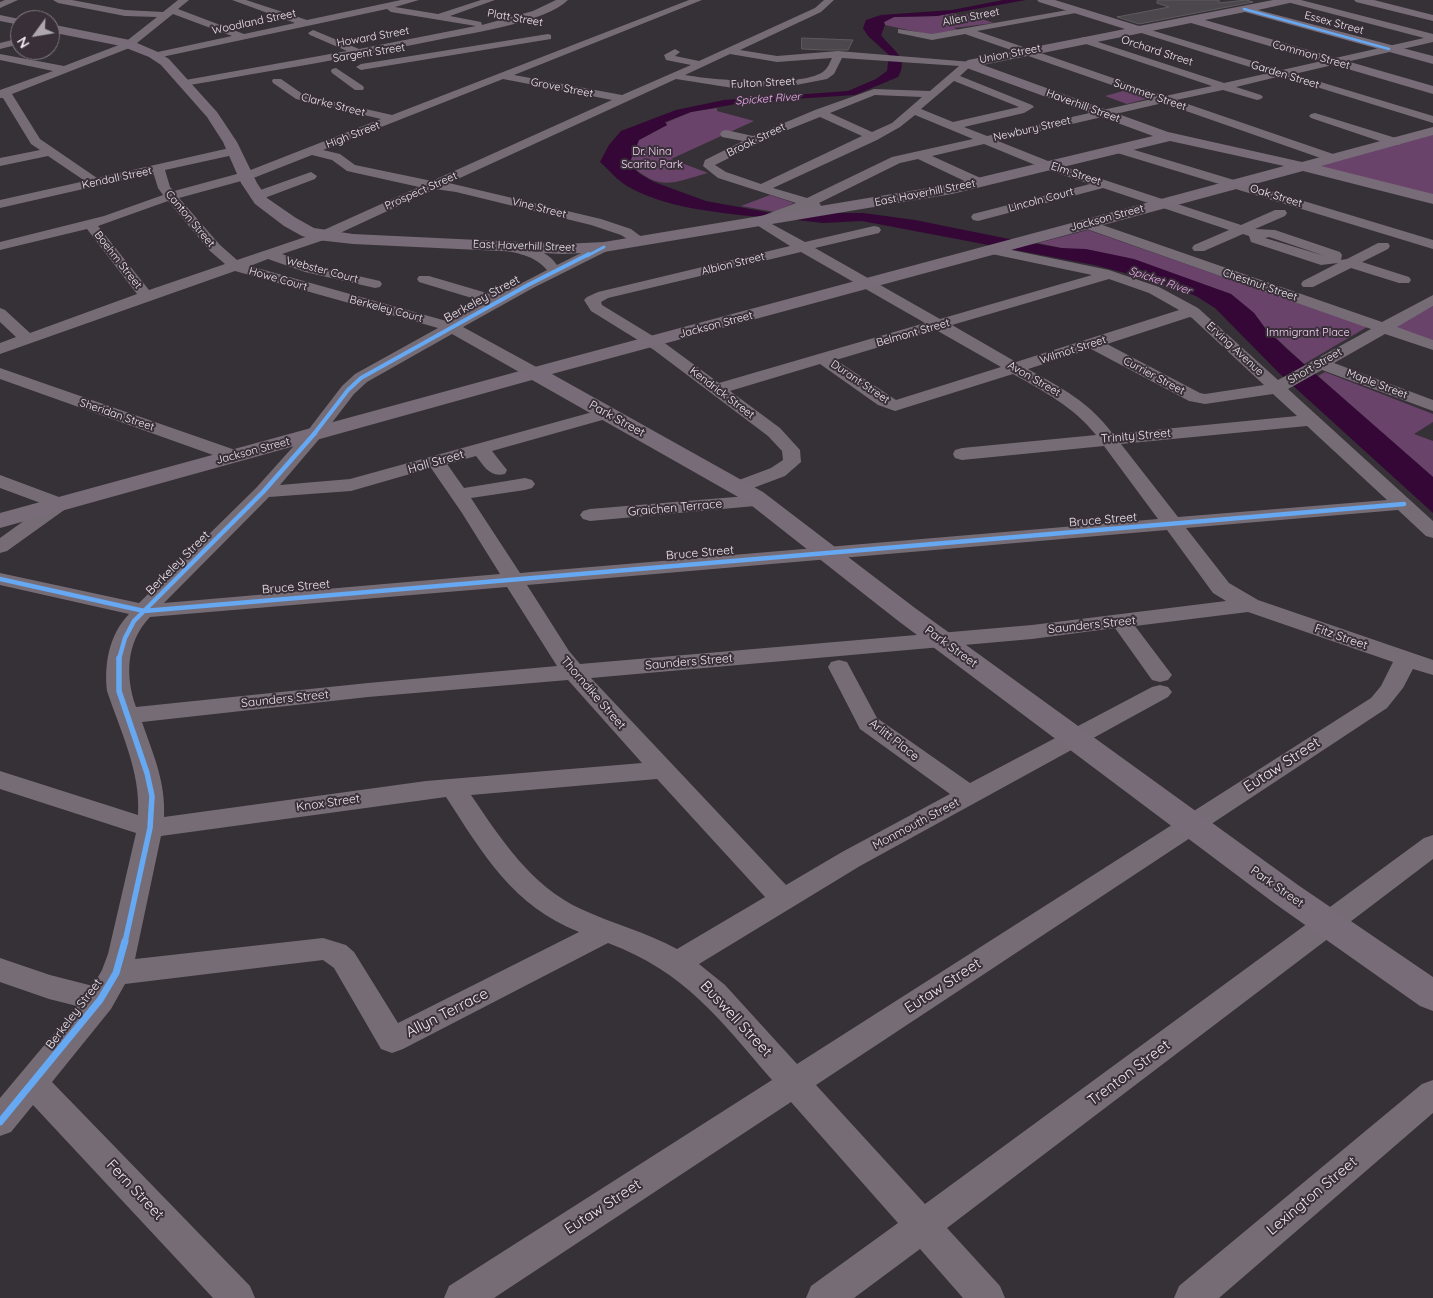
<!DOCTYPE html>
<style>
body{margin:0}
#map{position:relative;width:1433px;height:1298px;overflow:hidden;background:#363136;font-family:Quicksand,sans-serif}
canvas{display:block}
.north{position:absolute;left:10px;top:10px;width:50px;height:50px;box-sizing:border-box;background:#382f38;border:1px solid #817981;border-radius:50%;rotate:238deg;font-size:14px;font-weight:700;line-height:20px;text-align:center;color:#eee8ee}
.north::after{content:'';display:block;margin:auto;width:18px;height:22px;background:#aea8ae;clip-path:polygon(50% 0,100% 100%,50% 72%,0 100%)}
</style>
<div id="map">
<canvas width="1433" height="1298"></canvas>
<div class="north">N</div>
</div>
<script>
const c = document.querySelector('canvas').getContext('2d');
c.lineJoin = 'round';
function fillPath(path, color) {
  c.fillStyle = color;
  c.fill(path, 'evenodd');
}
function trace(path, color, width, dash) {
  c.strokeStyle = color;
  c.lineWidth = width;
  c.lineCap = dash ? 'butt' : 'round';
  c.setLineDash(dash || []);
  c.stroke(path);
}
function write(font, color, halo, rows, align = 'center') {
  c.font = font + ' Quicksand,sans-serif';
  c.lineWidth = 4;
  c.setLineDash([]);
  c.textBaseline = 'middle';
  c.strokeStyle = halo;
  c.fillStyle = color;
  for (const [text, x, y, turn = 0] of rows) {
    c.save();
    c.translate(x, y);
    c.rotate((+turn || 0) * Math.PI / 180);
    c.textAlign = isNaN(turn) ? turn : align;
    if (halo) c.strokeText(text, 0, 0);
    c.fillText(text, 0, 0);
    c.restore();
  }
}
fillPath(new Path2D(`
 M980 12 996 17C987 19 980 15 973 16L994 23 954 28 958 30 931 35 885 25 884 22 894 17 937 16 952 13 967 18 962 15Z
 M1127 90 1150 98 1127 104 1105 96Z
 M717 108V111L754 121 671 159 708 173C671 183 661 192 629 164L639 140 667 125 665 123 691 112Z
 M1433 133V197L1310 165Z
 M770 195 794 203 775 212 741 206Z
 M1088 230 1367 327 1304 364 1265 328 1254 313 1231 294 1155 268 1038 243Z
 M1433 306V341L1395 327Z
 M1325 372 1433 414V422L1414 434 1433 441V477L1318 376Z`), '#6a436b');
fillPath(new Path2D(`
 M1003 0H1026L937 16 894 17 884 22 885 25 881 35C891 49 910 57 898 77L855 95 747 102 691 112 665 122 667 125 639 140 629 164 640 174 654 182 706 201 772 213H863L915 220 1004 238 1061 248 1086 249 1134 259 1231 294 1254 313 1265 328 1288 350 1433 477V513L1279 373 1215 308 1196 296 1160 282 1094 265 862 221 823 223 763 216 758 217C715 212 665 208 627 186 617 180 609 170 600 162L609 145 621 131 676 110 724 100 848 91 876 79 887 71 889 55 868 36 863 28 866 20 881 15 952 10Z`), '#340736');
const building = new Path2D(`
 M1158 0H1219V3L1246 0 1253 2 1139 24 1117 17 1169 7 1157 3Z
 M802 38 853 40 848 50H825L802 49Z`);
fillPath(building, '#4c474c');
trace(building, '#5e5a5e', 1);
fillPath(new Path2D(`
 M5 0H18L0 8V2Z
 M53 0H72L125 10 163 12 178 0H189L178 9 244 34 295 23 232 0H246L307 20 401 0H419L395 7 438 14 481 0H495L450 16 481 22 482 25 533 11 556 0H568C546 22 473 33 442 39 356 57 270 71 184 86L179 83 180 81 347 51 310 35 308 33 313 30 359 49 476 26 391 12 387 9 157 58 153 57V53L232 36 173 14 132 47 12 94 40 139 97 178 234 147 240 151 238 154 165 170 170 187 174 191 248 171 381 119 296 99 273 83 272 81 273 79H281L304 95 392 115 689 0H702L514 75 622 95 691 65 666 60 664 55 675 49 680 52 675 56 699 61 815 8 824 0H834L821 12 740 50 777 56 838 51 972 62 973 64 960 76 1032 105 1034 107 1024 113 964 127 987 136 1152 99 965 34 932 40 898 33V29L932 34 1079 8 1081 10 1076 13 977 31 1165 96 1212 86 1080 42 1078 40 1083 37 1086 38 1224 83 1269 73 1135 31 1133 29 1138 26 1141 27 1282 70 1424 38 1287 2 1285 0H1301L1433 34V42L1294 74 1433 116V123L1281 76 1236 87 1261 95 1263 97 1261 99 1257 100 1223 90 1176 100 1336 155 1338 158 1336 161 1332 162 1163 103 998 141 1053 163 1241 225 1275 210H1285L1287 213 1285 216 1255 229 1275 230 1340 252 1342 255 1341 260 1347 259 1378 243H1388L1390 246 1388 249 1362 262 1409 277 1411 280 1409 283H1399L1351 268 1313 287H1303L1301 284 1303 281 1338 263 1321 265 1251 242 1249 236 1243 234 1204 251H1194L1192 248 1194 245 1229 230 1103 188 978 221 973 220 971 217 973 214 1090 184 1045 169 984 144 932 156 985 180 986 183 985 186H975L918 159 900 163 819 203 821 205 819 208H809L792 216 770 223 805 242 874 226 879 227 881 230 879 233 815 248 940 319 1092 275 987 253 985 250 987 247 992 246 1109 270 1159 287 1198 308 1278 380 1371 329 1081 227 1079 224 1081 221H1091L1382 322 1433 295V306L1397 327 1433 340V350L1385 334 1334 363 1433 400V411L1322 370 1288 389 1433 521V538L1426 536 1398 510 1186 528 1229 583 1258 600 1433 660V675L1413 669 1403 688 1387 708 816 1085 925 1204 1424 838 1433 835V859L947 1228 1000 1286 1005 1298H963L920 1249 854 1298H806L811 1286 898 1223 791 1102 494 1298H444L449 1286 772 1080C719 1019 687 973 608 943L403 1049 392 1053 381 1049 334 968 323 960 125 984 111 1009 52 1082 250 1286 255 1298H213L33 1105 11 1132 0 1136V1098L77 1006 49 999 0 982V958L50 975 93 986 102 970 108 954 136 833 0 789V771L138 815C141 772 120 730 107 691 104 664 109 635 129 614L0 585V573L139 603 256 488 309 429 342 386 355 374 438 328 235 271 0 354V343L16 337 0 322V308L5 310 30 333 137 294 87 229 0 250V242L104 216 163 195 158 188 154 175 149 174 0 208V200L85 181 48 156 0 166V158L40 150 31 144 3 98H0V90L53 71 0 60V54L64 66 124 43 157 17 125 16 58 3ZM730 54 777 62 832 58C830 62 828 68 824 71 803 88 713 80 685 75ZM842 58 959 66 930 91 874 89 815 110 753 136 726 130 722 131 720 134 722 137 743 141 705 160 703 166 718 178 796 203 754 219 752 222 790 246 598 292 587 297 584 300 591 311 654 350 768 436 782 451 783 460 771 468 731 483 728 487 731 491 738 493 745 491 785 476 801 462 800 450 780 428 730 391 820 364 878 405 895 411 1013 374C1043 391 1074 407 1096 435L962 448 955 450 953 454 955 458 962 460 1104 446 1158 519 520 573 471 498 525 490 532 488 535 484 532 480 525 478 464 488 447 464 476 456C484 466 490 478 505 474L507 470 492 451 613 417 616 413 613 409 607 408 350 479 280 485 321 437 354 394 367 382 452 334 528 377H540L542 373 540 369 463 327 533 288 609 250 611 247 609 244H599L557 265C546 249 527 246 509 243L504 244 502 247 504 250C520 254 535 256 547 270L497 296 429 276H419L417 279 419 282 485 302 450 322 250 266 268 259 305 272 375 288 380 287 382 284 380 281 314 266 282 254 327 239 435 189 456 192 591 225 621 235 635 244H645L647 241 631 229 601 219 449 183 676 79 733 88 796 85 827 79 834 74ZM503 79 612 100 432 181 355 165 340 154 323 150ZM954 81 1019 107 953 122 921 109ZM875 95 922 97 892 123 872 132 830 113ZM915 115 973 139 892 157 807 198 773 188 877 140 900 127ZM820 117 862 136 761 184 726 172 715 165 775 135ZM312 155 332 160 347 171 419 187 317 233 237 260 220 245 179 198 256 177ZM168 201 210 251 225 264 149 290 98 226ZM1269 237 1325 256 1265 238ZM801 252 925 323 719 383 666 344 602 305 601 302 608 298ZM1109 279 1149 293 1179 310 1016 362 952 325ZM1190 317 1192 318 1264 385 1205 394 1200 393 1107 344ZM936 330 1001 367 896 400 836 360ZM1091 349 1189 401 1205 404 1273 394 1297 416 1113 434C1088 401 1063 389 1028 369ZM1307 426 1387 500 1178 517 1121 444ZM431 468 462 513 500 574 164 603 269 497 351 491ZM1167 530 1213 593 1226 601 1032 625 580 664 569 651 527 585ZM507 587 557 666 368 683 136 707C125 676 126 642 150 617ZM1248 612 1393 662 1381 686 1371 698 797 1064 725 985 699 964 860 866 1168 697 1172 692 1168 687 1160 685 1152 687 970 783 877 718 847 662 839 660 831 662 828 667 860 729 950 794 842 852 786 885 591 678 1032 639 1115 628 1152 680 1160 682 1168 680 1172 675 1135 626ZM568 680 642 763 426 781 164 817C166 782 153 754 142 722L368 697ZM657 779 765 897 677 949C646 932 613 924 581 909 531 886 501 839 471 795ZM446 797C483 854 513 906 579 932L398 1023 354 952 346 945 323 938 135 959 161 836Z
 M548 34 551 35V39L361 70 356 67 361 64Z
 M20 38V44L0 49V43Z
 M336 68 363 86 364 88 363 90H355L332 73 331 71 332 69Z
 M1315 113 1399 139 1401 142 1399 145H1391L1311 118 1309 116 1311 114Z
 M1118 145 1433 240V249L1114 152 1112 149 1114 146Z
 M311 172 317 176 315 179 262 199H252L250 196 252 193Z
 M0 368 241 452 243 456 241 460 234 462 227 460 0 379Z
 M0 475 67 500 70 504 67 508 7 551 0 553V538L46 505 0 488Z
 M759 495 766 497 769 501 766 505 590 521 583 519 580 515 583 511 590 509Z
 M1433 1080V1113L1219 1298H1174L1179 1286 1422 1084Z`), '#766c76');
fillPath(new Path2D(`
 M1037 0H1055L1139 26 1273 0H1296L1294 2 1258 10 1433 56V64L1245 12 1205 20 1433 86V94L1191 23 983 65 1168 132 1302 162 1433 127V135L1321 166 1433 194V204L1303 171 552 374 763 492 915 608 1298 885 1433 977V1011L1420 1006 1274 903 897 620 747 502 532 380 0 528V513L527 369 1284 166 1170 141 952 194 604 252 563 254 353 244 317 240 302 236 284 226 255 204 241 183 223 142 207 117 161 65 149 57 121 46 50 32V24L130 40 158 52 169 59 217 112 237 142 257 183 267 198 296 218 314 228 353 234 563 244 604 242 952 184 1153 136 964 67 962 64 968 60 1125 29 1039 2Z
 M1354 0H1374L1433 15V21L1356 2Z
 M0 15 24 20H20V25L0 21Z`), '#776c77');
trace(new Path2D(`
 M1244 9 1389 49`), '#66a8f1', 2.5);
trace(new Path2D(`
 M587 256 604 247`), '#66a8f1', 3);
trace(new Path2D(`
 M314 434 348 390 361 378 528 285 589 254`), '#66a8f1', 4);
trace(new Path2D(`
 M0 579 144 611 1404 504
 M119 659 125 638 134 621 263 492 315 433`), '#66a8f1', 4.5);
trace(new Path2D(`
 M119 658V691L147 773 152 796 150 828 125 942`), '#66a8f1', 5.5);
trace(new Path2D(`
 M0 1122 100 1000 116 973 125 941`), '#66a8f1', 7);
write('11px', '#eee8ee', '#382f38', [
 ["Allen Street",971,17,-11],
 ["Platt Street",515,18,10],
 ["Woodland Street",254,22,-12],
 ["Essex Street",1334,23,15],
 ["Howard Street",373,37,-10],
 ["Orchard Street",1157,51,18],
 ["Sargent Street",369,53,-9],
 ["Union Street",1010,54,-11],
 ["Common Street",1311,55,16],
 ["Garden Street",1285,75,17],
 ["Fulton Street",763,83,-3],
 ["Grove Street",562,88,11],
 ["Summer Street",1150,95,19],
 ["Clarke Street",333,105,14],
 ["Haverhill Street",1083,106,20],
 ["Newbury Street",1032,129,-13],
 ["High Street",353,135,-21],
 ["Brook Street",756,140,-26],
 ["Elm Street",1076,174,18],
 ["Kendall Street",117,178,-12],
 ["Prospect Street",421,191,-24],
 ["East Haverhill Street",925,193,-11],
 ["Oak Street",1276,196,17],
 ["Lincoln Court",1041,200,-15],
 ["Vine Street",539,208,14],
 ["Jackson Street",1107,218,-15],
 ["Canton Street",190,219,50],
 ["East Haverhill Street",524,246,2],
 ["Boehm Street",118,260,52],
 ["Albion Street",733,264,-14],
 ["Webster Court",322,270,15],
 ["Howe Court",278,279,16],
 ["Chestnut Street",1260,285,19],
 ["Berkeley Court",386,309,15],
 ["Jackson Street",716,325,-15],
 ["Belmont Street",913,333,-16],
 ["Erving Avenue",1235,349,43],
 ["Wilmot Street",1073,350,-18],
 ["Short Street",1315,366,-30],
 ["Currier Street",1154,376,28],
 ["Avon Street",1034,379,30],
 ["Durant Street",860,382,34],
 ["Maple Street",1377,384,21],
 ["Kendrick Street",722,393,37],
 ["Sheridan Street",117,415,19],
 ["Jackson Street",253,451,-15]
]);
write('italic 11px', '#f8b0f9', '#382f38', [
 ["Spicket River",768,99,-4],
 ["Spicket River",1160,281,19]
]);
write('11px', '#f8d4f8', '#382f38', [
 ["Dr. Nina",652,152],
 ["Scarito Park",652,165],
 ["Immigrant Place",1308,333]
]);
write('12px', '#eee8ee', '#382f38', [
 ["Berkeley Street",482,299,-29],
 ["Park Street",617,419,29],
 ["Trinity Street",1136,436,-5],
 ["Hall Street",436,462,-16],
 ["Graichen Terrace",675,508,-5],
 ["Bruce Street",1103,520,-5],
 ["Bruce Street",700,553,-5],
 ["Berkeley Street",178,563,-45],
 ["Bruce Street",296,587,-5],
 ["Saunders Street",1092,625,-6],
 ["Fitz Street",1341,637,19],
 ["Park Street",951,647,36],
 ["Saunders Street",689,662,-5],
 ["Thorndike Street",593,693,49],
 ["Saunders Street",285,699,-6],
 ["Arlitt Place",894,740,38],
 ["Knox Street",328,803,-8],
 ["Monmouth Street",916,824,-28],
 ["Park Street",1277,887,35],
 ["Berkeley Street",74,1014,-53]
]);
write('15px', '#eee8ee', '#382f38', [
 ["Eutaw Street",1282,765,-33],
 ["Eutaw Street",943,986,-33],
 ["Allyn Terrace",447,1013,-27],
 ["Buswell Street",736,1019,47],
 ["Trenton Street",1129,1073,-37],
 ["Fern Street",135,1190,47],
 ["Lexington Street",1312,1196,-40],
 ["Eutaw Street",603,1207,-33]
]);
</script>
